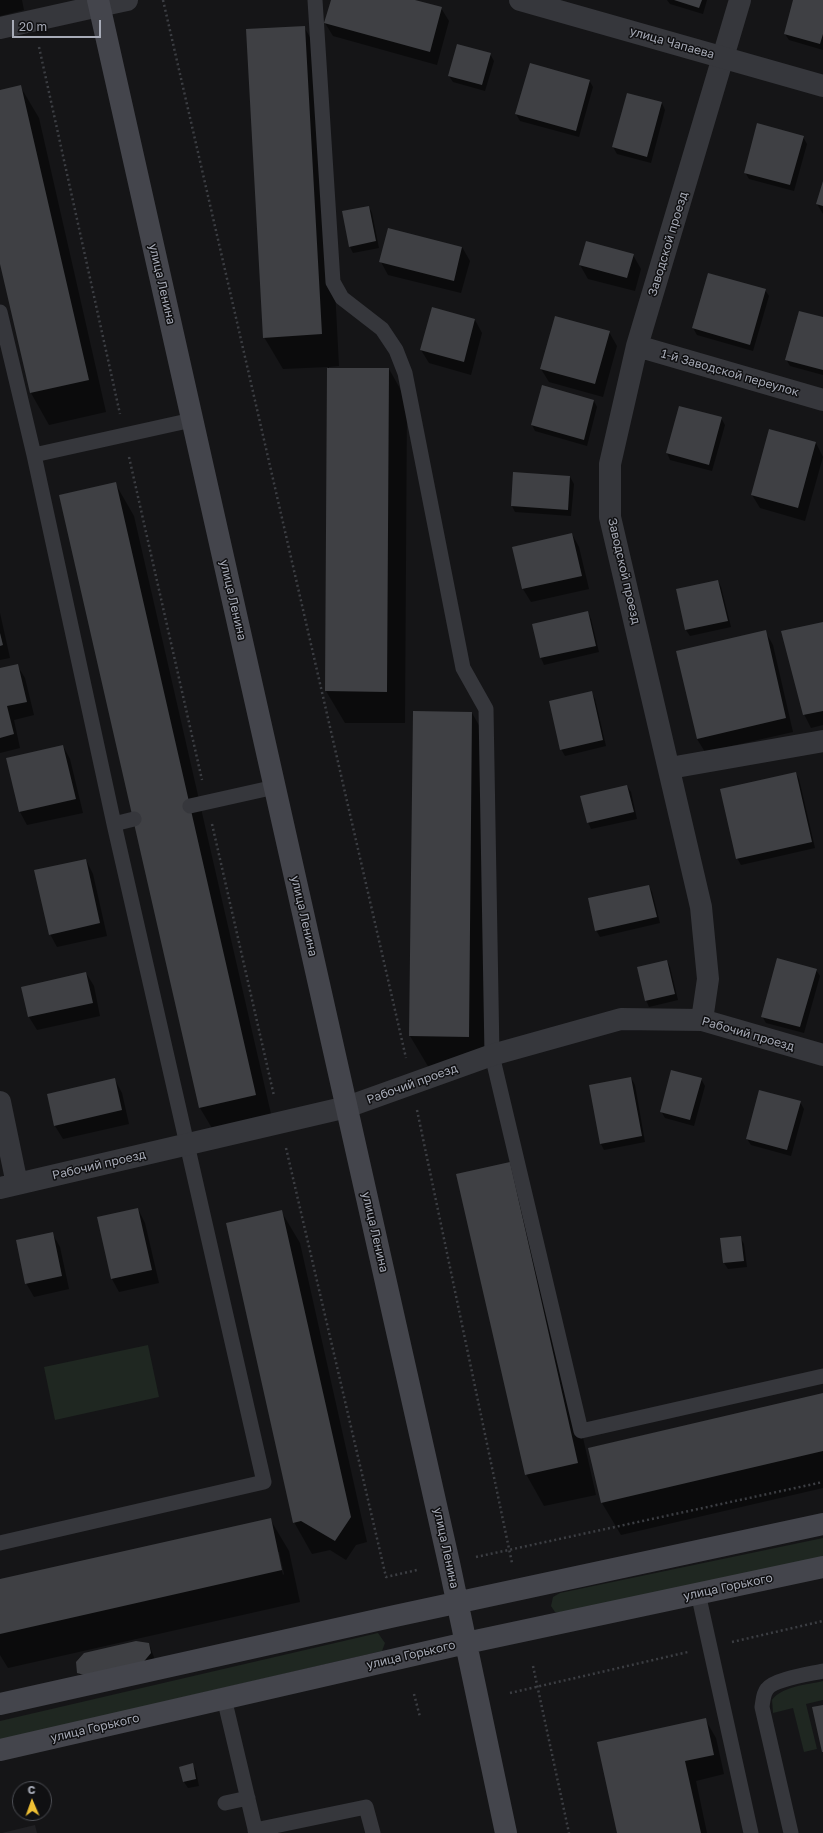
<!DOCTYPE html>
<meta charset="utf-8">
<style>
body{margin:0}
#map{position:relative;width:823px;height:1833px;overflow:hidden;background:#151517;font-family:"Golos Text",sans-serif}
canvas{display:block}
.north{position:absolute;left:12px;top:1781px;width:40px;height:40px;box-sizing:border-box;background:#101012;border:1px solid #4c4e54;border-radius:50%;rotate:358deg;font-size:11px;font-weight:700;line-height:16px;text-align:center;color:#a7abb7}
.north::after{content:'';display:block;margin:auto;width:14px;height:18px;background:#f0c034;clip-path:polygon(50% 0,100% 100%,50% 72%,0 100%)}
.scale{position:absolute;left:12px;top:20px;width:89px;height:18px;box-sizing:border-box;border:2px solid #a7abb7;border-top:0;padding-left:5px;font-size:12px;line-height:14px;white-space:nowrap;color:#a7abb7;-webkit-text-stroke:3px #101012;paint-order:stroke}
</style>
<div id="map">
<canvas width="823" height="1833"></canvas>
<div class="north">С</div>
<div class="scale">20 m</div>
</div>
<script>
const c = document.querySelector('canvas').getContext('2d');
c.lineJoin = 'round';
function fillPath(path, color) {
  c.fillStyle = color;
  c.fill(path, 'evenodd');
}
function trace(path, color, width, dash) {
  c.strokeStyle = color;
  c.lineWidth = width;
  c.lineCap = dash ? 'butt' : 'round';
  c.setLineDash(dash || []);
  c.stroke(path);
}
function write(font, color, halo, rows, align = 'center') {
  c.font = font + ' "Golos Text",sans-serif';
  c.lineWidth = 3;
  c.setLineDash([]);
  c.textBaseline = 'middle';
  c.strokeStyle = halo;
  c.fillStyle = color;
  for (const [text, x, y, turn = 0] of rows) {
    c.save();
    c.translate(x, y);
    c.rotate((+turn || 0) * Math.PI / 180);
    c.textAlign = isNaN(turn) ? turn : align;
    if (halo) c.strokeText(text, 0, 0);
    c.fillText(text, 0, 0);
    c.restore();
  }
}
fillPath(new Path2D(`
 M35 1825 37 1833H2Z`), '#212124');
fillPath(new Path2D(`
 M148 1345 159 1397 55 1420 44 1367Z
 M823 1538V1558L564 1613 555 1612 551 1606 553 1597 560 1593Z
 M378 1633 385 1643 382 1651 0 1740V1721Z
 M823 1681V1700L806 1704 817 1749 804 1752 793 1708 773 1713 772 1700C782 1686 807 1685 823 1681Z`), '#1f2721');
fillPath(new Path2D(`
 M0 0H22L24 10 0 16Z
 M332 0H412L441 8 449 21 437 65 333 36 325 23Z
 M667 0H707L703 14 670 4Z
 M794 0H823V50L789 40 785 34Z
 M304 27 323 59 339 366 329 367V369H389L407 401 405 723H345L326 691 328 367 283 369 264 337Z
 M490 54 494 61 485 91 453 82 449 76Z
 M589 80 593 87 579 137 520 121 516 114Z
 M20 86 39 118 106 412 49 425 31 393 0 259V91Z
 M662 103 665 110 651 163 617 154 613 147Z
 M803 137 807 144 794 191 749 179 745 172Z
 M823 183V214L817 204Z
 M369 207 372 213 379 248 353 253 350 247Z
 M462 247 470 261 461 293 388 275 381 262Z
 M633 255 641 269 635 291 588 279 580 265Z
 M765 290 769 296 753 351 697 335 693 328Z
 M823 318V375L790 366 786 359Z
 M475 320 482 333 471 375 429 363 421 350Z
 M609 332 617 346 603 397 549 382 541 369Z
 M594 401 597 407 587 446 535 431 532 425Z
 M721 418 725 425 712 471 670 460 667 453Z
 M816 443 823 457 805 521 760 508 752 495Z
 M570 477 574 484 571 516 515 512 512 506Z
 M115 483 134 516 274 1127 219 1140 200 1108 61 495Z
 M572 534 579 547 589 589 531 602 523 589 514 547Z
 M718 581 721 587 731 627 690 636 686 630Z
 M588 612 591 619 599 652 544 665 541 658 533 625Z
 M0 613 10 658 0 660Z
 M823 623V725L811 728 804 714Z
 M765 631 773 645 793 732 705 752 697 739Z
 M17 665 25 678 34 715 14 720 20 748 0 753V669Z
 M592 693 595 699 606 746 565 756 561 749Z
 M414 712 472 713 490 745 487 1068H429L410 1036Z
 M63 746 70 759 83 813 27 825 20 812 7 758Z
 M796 773 799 779 815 848 741 865 737 858Z
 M627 786 631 792 637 819 591 829 588 822Z
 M86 860 93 874 107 936 57 947 50 934Z
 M649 886 652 892 660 923 600 937 596 930Z
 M667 961 670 967 678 1000 649 1007 646 1000Z
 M816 970 820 976 804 1033 766 1023 762 1016Z
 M86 973 94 986 100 1016 37 1030 29 1017 22 988Z
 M631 1078 635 1085 645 1142 604 1150 601 1144Z
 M701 1079 705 1086 694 1126 665 1118 661 1111Z
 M115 1080 122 1093 129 1124 63 1139 55 1126 48 1094Z
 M800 1102 804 1109 791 1156 751 1145 747 1139Z
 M458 1175 528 1195 596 1495 544 1506 526 1474Z
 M138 1209 145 1223 159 1283 119 1292 112 1279 98 1218Z
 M281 1211 300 1243 367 1542 356 1545 346 1560 330 1550 312 1554 294 1522Z
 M52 1233 60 1247 69 1289 34 1297 26 1283Z
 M740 1237 744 1244 747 1267 728 1269 724 1263Z
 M823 1394V1488L621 1535 602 1503 589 1448Z
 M270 1519 289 1551 300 1602 8 1668 0 1655V1580ZM277 1552H279L284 1574 283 1575Z
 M149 1644 155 1660 82 1679 78 1672Z
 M705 1719 716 1738 724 1774 696 1781 707 1833H618Z
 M192 1764 196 1771 199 1786 188 1788 184 1782 181 1767Z`), '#0007');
fillPath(new Path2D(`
 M331 0H415L442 7 430 52 324 23Z
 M674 0H702L699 8Z
 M793 0H823V34L820 44 784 34Z
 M305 26 322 334 263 338 246 29Z
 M457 44 491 53 482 85 448 76Z
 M530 63 590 80 576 131 515 114Z
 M21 85 89 380 30 393 0 264V90Z
 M627 93 662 102 647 157 612 147Z
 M757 123 804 136 790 185 744 173Z
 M823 181V206L816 204Z
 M369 206 376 241 349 247 342 211Z
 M388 228 462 247 454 281 379 262Z
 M586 241 634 254 627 278 579 265Z
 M708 273 766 289 750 345 692 328Z
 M432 307 475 319 464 362 420 350Z
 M799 311 823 317V370L785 360Z
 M555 316 610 331 595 384 540 369Z
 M327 368H389L387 692 325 691Z
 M542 385 594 400 584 440 531 425Z
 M679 406 722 417 709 465 666 453Z
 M769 429 816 442 798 508 751 495Z
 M513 472 570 476 568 510 511 506Z
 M116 482 256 1095 199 1108 59 495Z
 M572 533 582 576 522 589 512 547Z
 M718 580 728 621 685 630 676 589Z
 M588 611 596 646 540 658 532 624Z
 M823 622V711L803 715 781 631Z
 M766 630 786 718 697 739 676 651Z
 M0 633 3 645 0 646Z
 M18 664 27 702 7 706 14 734 0 738V668Z
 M592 691 603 740 560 750 549 701Z
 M413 711 472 712 469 1037 409 1036Z
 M63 745 76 799 19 812 6 758Z
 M796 772 812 842 736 859 720 789Z
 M627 785 634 812 587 823 580 796Z
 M86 859 100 923 49 935 34 870Z
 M649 885 657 917 595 931 588 898Z
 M777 958 817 969 800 1027 761 1017Z
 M667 960 675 994 645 1001 637 967Z
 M86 972 93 1003 28 1017 21 987Z
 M671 1070 702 1078 690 1120 660 1112Z
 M631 1077 642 1136 600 1144 589 1085Z
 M115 1078 122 1110 54 1126 47 1094Z
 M759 1090 801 1101 787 1150 746 1139Z
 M510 1162 578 1463 525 1475 456 1174Z
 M138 1208 152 1270 111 1279 97 1217Z
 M282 1210 351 1517 335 1541 301 1521 293 1523 226 1223Z
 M53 1232 62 1276 25 1284 16 1240Z
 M741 1236 744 1261 723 1263 720 1238Z
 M823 1393V1451L601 1503 588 1448Z
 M271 1518 282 1570 0 1634V1579Z
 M136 1641 149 1643 151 1653 141 1665 88 1676 77 1673 76 1662 84 1653Z
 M823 1705V1752H822L812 1707Z
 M706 1718 714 1755 685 1761 701 1833H617L597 1742Z
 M193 1763 196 1779 183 1782 179 1767Z`), '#3f4044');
trace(new Path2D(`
 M163 0 406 1058
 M39 47 120 414
 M129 457 202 780
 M212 824 274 1096
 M417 1110 512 1563
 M286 1148 386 1577 417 1570
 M476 1557 823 1482
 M732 1642 823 1621
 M533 1666 569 1833
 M510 1693 688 1652
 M414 1694 420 1717`), '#3c3e43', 2.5, [2, 3]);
trace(new Path2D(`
 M315 0 333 282 342 298 382 329 396 350 405 373 463 668 486 709 492 1055 581 1431 823 1376
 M0 312 34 455 114 824 134 819
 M34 455 192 420
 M190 806 275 787
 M0 1543 264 1482 114 824
 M698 1593 751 1833
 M224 1698 256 1833
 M225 1803 248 1798
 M255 1830 366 1807 373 1833
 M791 1833 762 1707C763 1701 763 1694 767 1689 774 1679 810 1674 823 1671`), '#36373c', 15);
trace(new Path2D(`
 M0 28 99 6
 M637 346 823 400
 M670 768 823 741
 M702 1020 708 979 701 907 610 517V464L637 346 740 0
 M0 1102 17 1184
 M0 1188 347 1107 492 1055 621 1019 702 1020 823 1055`), '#36373c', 22);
trace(new Path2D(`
 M520 0 823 86
 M99 6 127 0`), '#36373c', 22);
trace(new Path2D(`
 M98 0 449 1563 506 1833
 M0 1704 395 1616 823 1524
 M0 1750 466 1643 823 1567`), '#44454c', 22);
write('12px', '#a7abb7', '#101012', [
 ["улица Чапаева",672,43,16],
 ["Заводской проезд",668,244,-73],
 ["улица Ленина",162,284,77],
 ["1-й Заводской переулок",730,373,16],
 ["Заводской проезд",624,571,77],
 ["улица Ленина",233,600,77],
 ["улица Ленина",304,916,77],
 ["Рабочий проезд",748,1034,16],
 ["Рабочий проезд",412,1084,-20],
 ["Рабочий проезд",99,1165,-13],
 ["улица Ленина",375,1232,77],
 ["улица Ленина",446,1548,78],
 ["улица Горького",728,1587,-12],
 ["улица Горького",411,1655,-13],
 ["улица Горького",95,1728,-13]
]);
</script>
